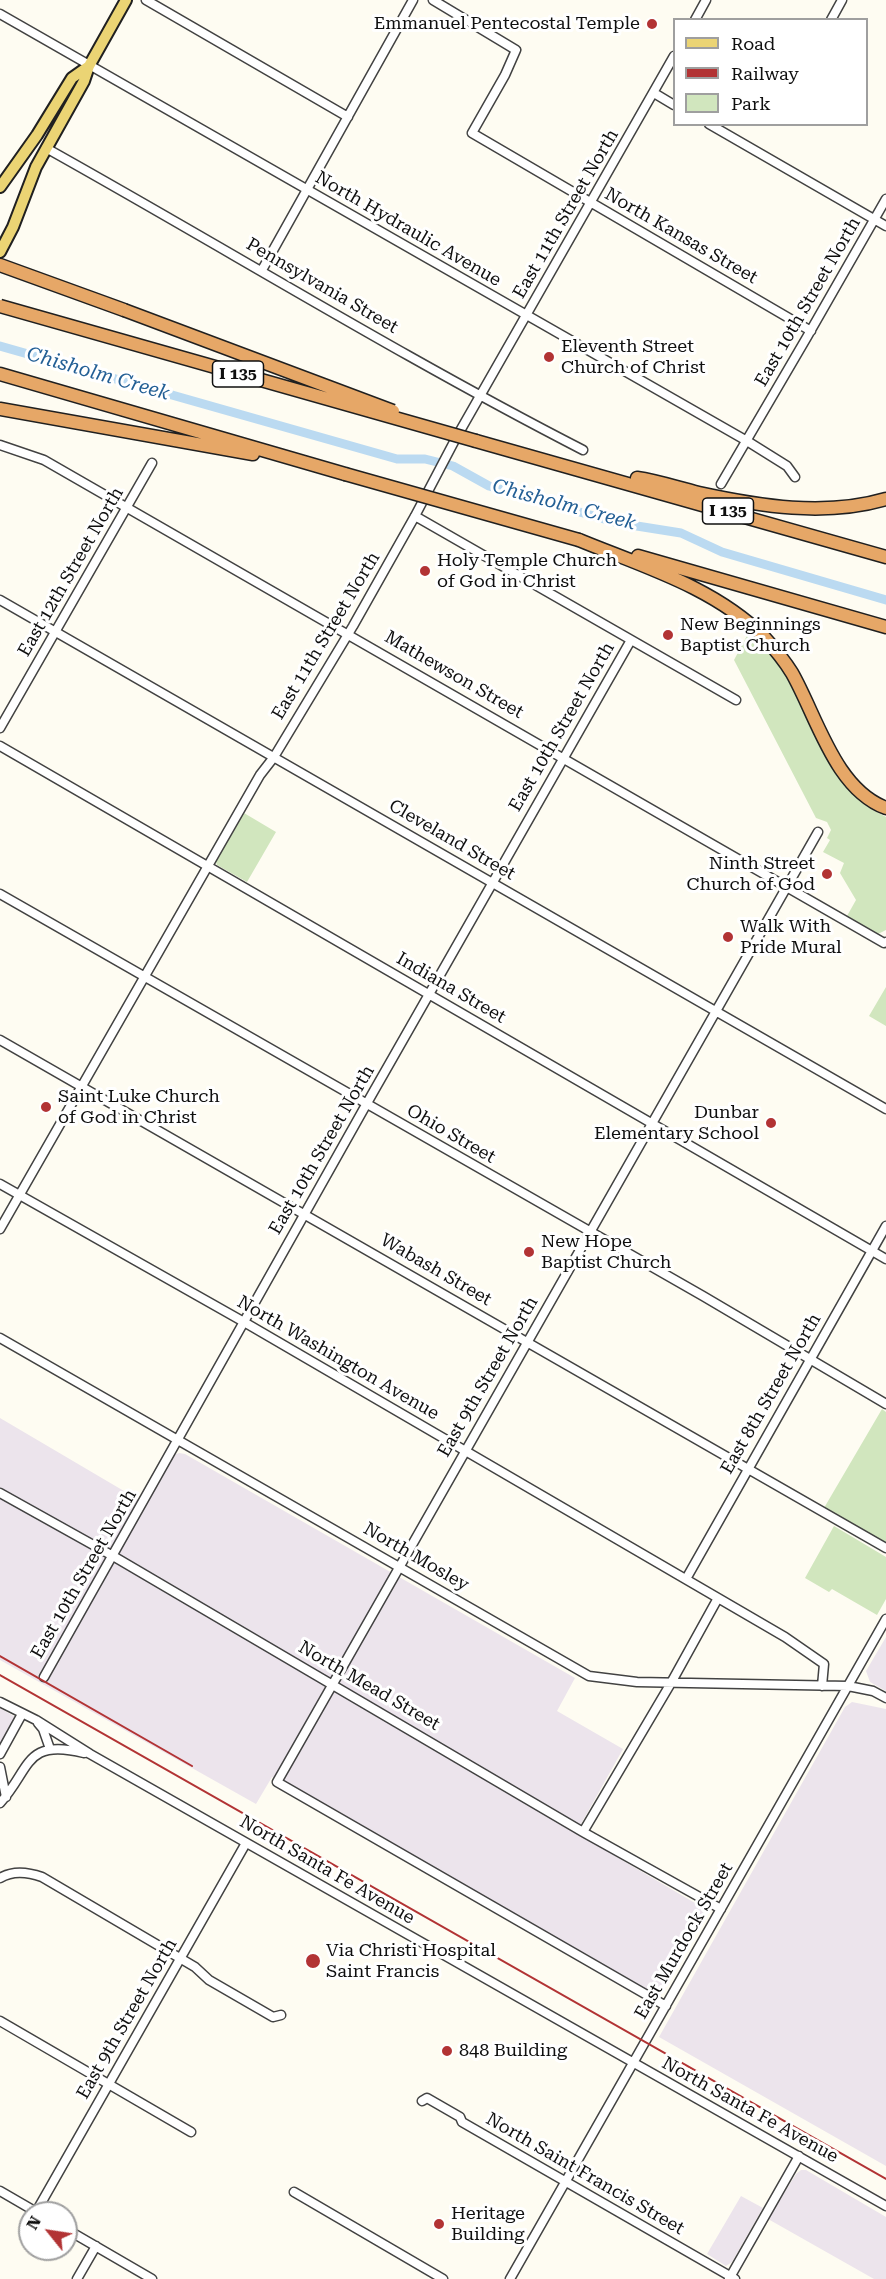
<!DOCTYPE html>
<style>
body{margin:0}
#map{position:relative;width:886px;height:2279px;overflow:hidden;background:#fefcf2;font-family:"Roboto Serif",serif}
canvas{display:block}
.legend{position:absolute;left:673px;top:18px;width:195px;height:108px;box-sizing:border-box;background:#fff;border:2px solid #9f9f9f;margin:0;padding:8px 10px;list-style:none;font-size:18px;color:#0f0f0f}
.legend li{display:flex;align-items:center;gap:12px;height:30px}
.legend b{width:30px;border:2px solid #9f9f9f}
.north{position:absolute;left:18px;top:2201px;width:60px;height:60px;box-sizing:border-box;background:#fff;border:2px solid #9f9f9f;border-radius:50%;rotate:300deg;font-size:16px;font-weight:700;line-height:24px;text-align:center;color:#0f0f0f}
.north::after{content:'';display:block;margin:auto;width:21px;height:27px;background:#b23334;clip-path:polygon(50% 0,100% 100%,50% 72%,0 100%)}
</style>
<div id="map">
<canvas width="886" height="2279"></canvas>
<ul class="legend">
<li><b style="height:8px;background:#ebd474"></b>Road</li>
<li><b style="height:8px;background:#b23334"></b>Railway</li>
<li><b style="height:16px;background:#d1e6be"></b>Park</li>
</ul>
<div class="north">N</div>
</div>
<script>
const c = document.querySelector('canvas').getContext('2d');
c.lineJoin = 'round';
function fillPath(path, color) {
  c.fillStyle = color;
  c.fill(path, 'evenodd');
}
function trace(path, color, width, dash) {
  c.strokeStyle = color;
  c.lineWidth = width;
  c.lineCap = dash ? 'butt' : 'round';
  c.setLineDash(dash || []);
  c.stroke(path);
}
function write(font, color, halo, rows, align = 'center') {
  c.font = font + ' "Roboto Serif",serif';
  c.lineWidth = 6;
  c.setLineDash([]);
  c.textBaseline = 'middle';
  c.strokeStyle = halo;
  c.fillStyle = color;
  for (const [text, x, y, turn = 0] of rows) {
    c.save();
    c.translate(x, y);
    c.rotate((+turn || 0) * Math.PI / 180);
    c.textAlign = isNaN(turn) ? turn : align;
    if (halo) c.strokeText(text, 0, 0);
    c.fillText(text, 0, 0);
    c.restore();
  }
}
fillPath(new Path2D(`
 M0 1418 146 1504 174 1455 179 1453 185 1454 575 1678 557 1711 623 1749 576 1833 700 1906 703 1910 704 1916 659 1995 656 1998 272 1777 256 1804 0 1660Z
 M886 1637V1691L870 1682 866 1671Z
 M852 1702 886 1709V2166L659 2037 845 1707Z
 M0 1708 17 1718 0 1748Z
 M801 2170H806L886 2217V2279H874L768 2219 796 2174Z
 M741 2196 763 2208 732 2262 726 2266 707 2254Z`), '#ece4ec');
fillPath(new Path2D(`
 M750 630 775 655 787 675 843 784C856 799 868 808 886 817V930L878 934 847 916 856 900 840 873 844 863 823 852 830 840 827 838 831 830 827 822 816 818 734 660Z
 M244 813 276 832 247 882 217 865 216 862Z
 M886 987V1026L869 1016Z
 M882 1409 886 1412V1543L824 1508Z
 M834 1526 886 1557V1599L877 1615 832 1589 829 1592 805 1578Z`), '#d1e6be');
trace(new Path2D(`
 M0 346 397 459H425L453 466 489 486 618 523 681 533 722 552 886 600`), '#bbdaf1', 9);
const minor = new Path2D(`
 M146 0 348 117
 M433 0 516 50 505 75 472 133 811 331
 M0 14 747 441 787 466 795 477
 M695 20 706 0
 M831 20 842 0
 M654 93 674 105
 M709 124 886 226
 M46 148C225 248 400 356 583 450
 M262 270 413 0
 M0 445 44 460 884 943 886 942
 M721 484 807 337 886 199
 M415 516 736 700
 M0 600 886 1109
 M0 728 152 463
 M0 746 886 1259
 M0 894 703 1296 886 1404
 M0 1040 886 1548
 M0 1184 244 1322 785 1637 824 1664 822 1686
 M0 1229 260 775 274 757 353 626 415 516 456 438 674 56
 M0 1338 589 1676 637 1682 848 1686 873 1691 886 1698
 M0 1493 113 1556 583 1832 721 1909
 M686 1579 886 1226
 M44 1677 371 1096 631 640
 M0 1702 36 1720 90 1754 886 2206
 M38 1723 43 1729 50 1749
 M0 1754 22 1714
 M0 1767 6 1797
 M0 1803C31 1769 24 1738 84 1753
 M583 1832 671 1683 718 1598
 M0 1878C13 1870 28 1872 42 1877L195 1967 209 1980 273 2017 281 2015
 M666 2006 277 1782 818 832
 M0 2021 191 2132
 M422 2101 427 2098 460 2117 462 2122 735 2279
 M0 2191 38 2213
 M294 2192 443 2279
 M36 2212 246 1843
 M66 2229 152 2279
 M77 2279 96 2246
 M510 2279 886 1619
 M729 2279 799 2156`);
const major = new Path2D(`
 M0 187 37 135 72 78 89 66
 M0 252 13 227 36 167 84 81 89 66 126 0`);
const highway = new Path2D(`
 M0 265 124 310
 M0 374 345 474
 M0 409 253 454
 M476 441 886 557
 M637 478C658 481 678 488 699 493 759 506 825 517 886 499
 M579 540C642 566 714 587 764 637 774 648 784 660 792 673 817 717 835 789 886 808
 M638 556 886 627`);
trace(minor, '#424242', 11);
trace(major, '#202020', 14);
trace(highway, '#202020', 15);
trace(minor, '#fff', 8);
trace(major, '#ebd474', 10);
trace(highway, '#e6a767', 12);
trace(new Path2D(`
 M0 1656 192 1766
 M0 1675 886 2179`), '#b23334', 2);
const highwayBridge = new Path2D(`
 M0 306 476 441
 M124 310 393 411
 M345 474 579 540`);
trace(highwayBridge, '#202020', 15, []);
trace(highwayBridge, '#e6a767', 12);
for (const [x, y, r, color] of [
 [652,24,6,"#b23334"],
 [549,357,6,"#b23334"],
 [425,571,6,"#b23334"],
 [668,635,6,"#b23334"],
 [827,874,6,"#b23334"],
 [728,937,6,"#b23334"],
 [46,1107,6,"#b23334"],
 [771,1123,6,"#b23334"],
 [529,1252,6,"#b23334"],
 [313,1961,8,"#b23334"],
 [447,2051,6,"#b23334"],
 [439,2224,6,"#b23334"]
]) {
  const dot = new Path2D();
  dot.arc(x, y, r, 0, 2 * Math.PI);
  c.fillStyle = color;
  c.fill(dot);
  trace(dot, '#fff', 2);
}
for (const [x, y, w] of [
 [238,374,51],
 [728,511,51]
]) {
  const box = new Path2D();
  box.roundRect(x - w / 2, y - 13, w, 26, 4.5);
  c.fillStyle = '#fff';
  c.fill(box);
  trace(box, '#0f0f0f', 1.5);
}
write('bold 16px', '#0f0f0f', null, [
 ["I 135",238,374],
 ["I 135",728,511]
]);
write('18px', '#0f0f0f', '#fff', [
 ["Emmanuel Pentecostal Temple",640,24,"right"],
 ["Eleventh Street",561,347],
 ["Church of Christ",561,368],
 ["Holy Temple Church",437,561],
 ["of God in Christ",437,582],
 ["New Beginnings",680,625],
 ["Baptist Church",680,646],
 ["Ninth Street",815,864,"right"],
 ["Church of God",815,885,"right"],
 ["Walk With",740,927],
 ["Pride Mural",740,948],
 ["Saint Luke Church",58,1097],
 ["of God in Christ",58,1118],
 ["Dunbar",759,1113,"right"],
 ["Elementary School",759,1134,"right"],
 ["New Hope",541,1242],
 ["Baptist Church",541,1263],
 ["Via Christi Hospital",326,1951],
 ["Saint Francis",326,1972],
 ["848 Building",459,2051],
 ["Heritage",451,2214],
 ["Building",451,2235]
], 'left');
write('18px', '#0f0f0f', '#fff', [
 ["East 11th Street North",566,214,-60],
 ["North Hydraulic Avenue",408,229,30],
 ["North Kansas Street",681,236,30],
 ["Pennsylvania Street",322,286,30],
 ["East 10th Street North",808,302,-60],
 ["East 12th Street North",71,572,-60],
 ["East 11th Street North",326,636,-59],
 ["Mathewson Street",454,675,30],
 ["East 10th Street North",562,727,-60],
 ["Cleveland Street",452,840,30],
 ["Indiana Street",451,988,30],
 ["Ohio Street",451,1134,30],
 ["East 10th Street North",322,1150,-60],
 ["Wabash Street",436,1270,30],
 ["North Washington Avenue",338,1358,30],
 ["East 9th Street North",488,1377,-60],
 ["East 8th Street North",771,1394,-60],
 ["North Mosley",416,1557,30],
 ["East 10th Street North",84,1574,-60],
 ["North Mead Street",369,1686,30],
 ["North Santa Fe Avenue",327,1870,30],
 ["East Murdock Street",684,1941,-60],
 ["East 9th Street North",127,2019,-60],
 ["North Santa Fe Avenue",750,2110,29],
 ["North Saint Francis Street",585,2174,30]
]);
write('italic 20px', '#235f95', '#fff', [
 ["Chisholm Creek",98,374,16],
 ["Chisholm Creek",564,505,15]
]);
</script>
